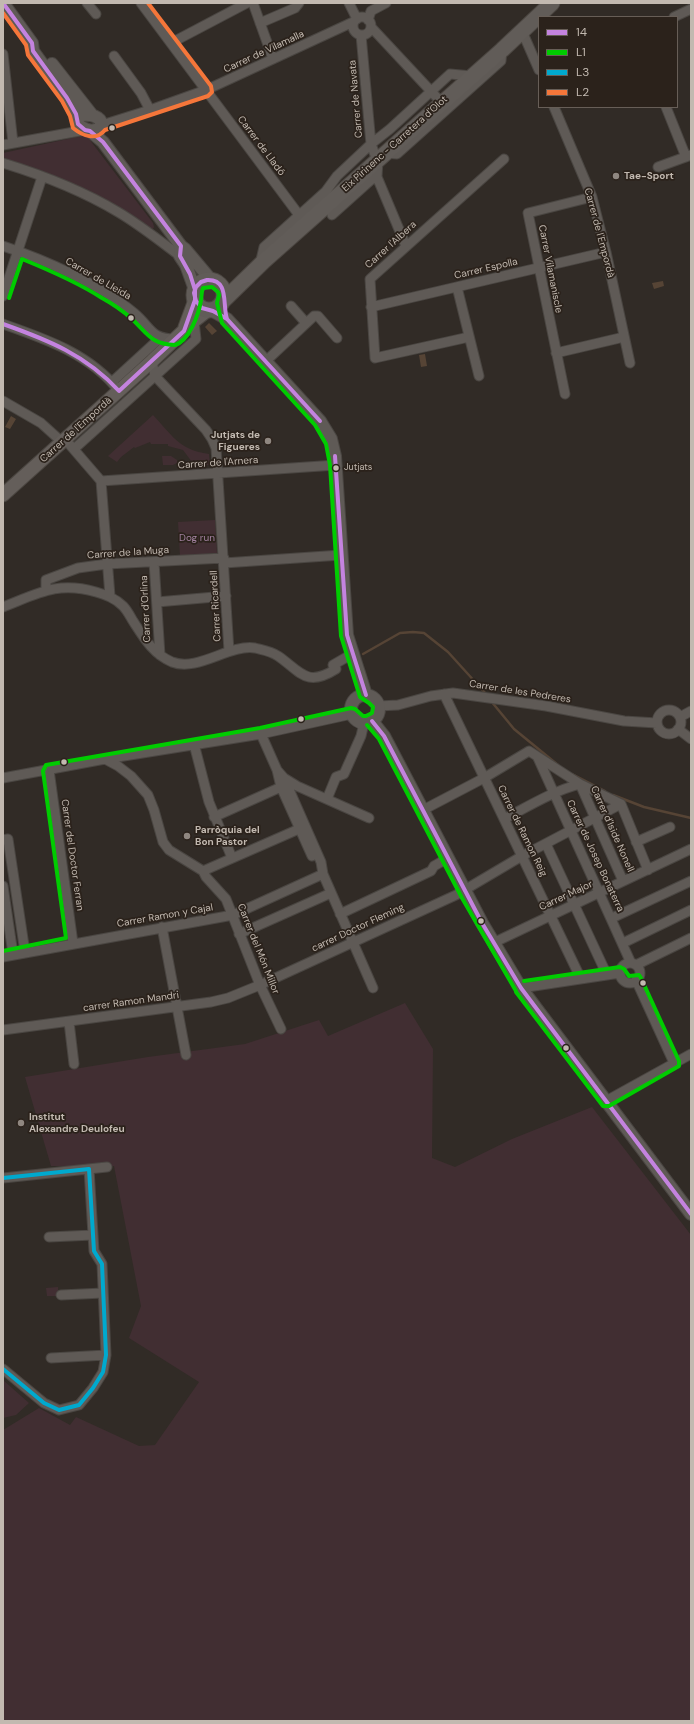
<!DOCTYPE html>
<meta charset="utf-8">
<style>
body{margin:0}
#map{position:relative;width:694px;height:1724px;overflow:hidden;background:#312b26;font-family:"DM Sans",sans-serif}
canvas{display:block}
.frame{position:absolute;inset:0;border:4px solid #c2b9b0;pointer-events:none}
.legend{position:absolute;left:538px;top:16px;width:140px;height:92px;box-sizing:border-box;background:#2b221b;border:1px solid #675e57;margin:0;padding:5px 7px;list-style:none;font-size:12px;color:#c2b9b0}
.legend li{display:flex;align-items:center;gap:8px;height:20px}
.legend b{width:20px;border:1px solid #675e57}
</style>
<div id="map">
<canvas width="694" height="1724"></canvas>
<div class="frame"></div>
<ul class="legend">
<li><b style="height:5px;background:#c483df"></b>14</li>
<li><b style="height:5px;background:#0c0"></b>L1</li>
<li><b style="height:5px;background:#00a9ce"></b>L3</li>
<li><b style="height:5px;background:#f5763a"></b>L2</li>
</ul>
</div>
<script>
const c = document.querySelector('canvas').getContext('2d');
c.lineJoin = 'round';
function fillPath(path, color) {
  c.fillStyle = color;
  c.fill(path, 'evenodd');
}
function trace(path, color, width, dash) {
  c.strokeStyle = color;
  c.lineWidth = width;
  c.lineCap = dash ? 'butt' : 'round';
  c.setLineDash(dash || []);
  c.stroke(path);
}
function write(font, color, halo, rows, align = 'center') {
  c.font = font + ' "DM Sans",sans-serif';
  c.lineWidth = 3.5;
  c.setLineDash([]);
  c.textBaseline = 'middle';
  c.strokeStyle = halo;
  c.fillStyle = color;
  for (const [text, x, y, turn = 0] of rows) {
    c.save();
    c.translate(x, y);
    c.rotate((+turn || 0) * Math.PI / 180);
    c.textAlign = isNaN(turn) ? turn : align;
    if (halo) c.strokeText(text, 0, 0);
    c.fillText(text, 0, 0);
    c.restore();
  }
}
fillPath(new Path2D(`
 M86 135 153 223 154 227 153 229 150 228C116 205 82 188 44 172 31 166 16 164 3 157V153Z
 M199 294a10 10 0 1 1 20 0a10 10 0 1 1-20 0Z
 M153 415C172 435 179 450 209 454L210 465 195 466 183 450 168 446V444H151L150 442 135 448 134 447 121 457 117 462 108 456Z
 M162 456H171L177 460V463L173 465H163Z
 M215 520 217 553 180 556 178 522Z
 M405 1003 433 1049 432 1158 455 1167 512 1139 592 1107 691 1235V1721H3V1430L39 1408 70 1425 76 1417 139 1446 155 1445 199 1382 129 1338 141 1306 114 1166H51L25 1077 148 1057 245 1044 319 1020 328 1036Z
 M58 1287V1296H47L46 1288Z
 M3 1380 29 1403 16 1415 3 1418Z`), '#412e32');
fillPath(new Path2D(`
 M663 281 664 286 654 289 652 283Z
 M209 323 217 331 212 335 205 327Z
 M425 354 427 366 421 367 419 355Z
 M11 416 16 419 10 429 5 427Z`), '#564435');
trace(new Path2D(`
 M363 654 400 633 413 632 424 633 448 652 487 695
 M491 701 514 729 558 765
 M572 774 605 791
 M613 795 644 807 691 818`), '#564435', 2.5);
const minor = new Path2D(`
 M87 3 96 14
 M141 3 299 215
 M253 3 273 59
 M349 3 357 19
 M674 17 691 9
 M353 26a9 9 0 1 1 18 0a9 9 0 1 1-18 0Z
 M368 20 371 11 386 3
 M260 23 295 8 299 3
 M371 27 442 103
 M522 31 539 70
 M361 35 371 144 375 155 378 160 377 177 406 246
 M171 43 247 3
 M3 54 13 143
 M114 56 141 93 150 110
 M554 107 592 197 606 252 630 363
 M666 107 686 157
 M102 125 150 110 206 90 353 22
 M3 145 85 130
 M386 153 397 154 501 61 502 50
 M3 163C42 175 83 191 118 212 140 225 160 241 180 256
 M658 167 691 155
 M332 215 371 180 377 177
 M3 246C45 260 100 284 134 313 151 327 150 339 175 339
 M260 264 264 247 326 191 337 176 371 144 390 129 450 74 472 76
 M457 287 479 376
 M3 296 42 177
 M291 306 306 323
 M371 307 606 252
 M3 324C46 339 90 354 119 391
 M469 337 375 358 370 279 504 159
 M556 353 624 337
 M152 361 155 376 206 430 212 439 216 448 229 651
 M266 361 314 316H318L337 338
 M112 382 160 338
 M565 394 528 213 592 197
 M3 401 41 423 62 442
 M70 445 101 481 110 596
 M74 449 196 339 194 321
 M101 481 336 465
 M154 562 160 655
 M224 563 341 555
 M46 590V580L78 568 107 564 224 558
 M157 602 226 596
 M3 607C39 593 58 581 96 592 106 595 115 598 123 606 127 610 130 616 133 621 144 638 153 654 172 662 198 672 229 644 255 648 263 650 271 651 278 656 300 671 306 688 336 669L333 665 352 654
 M444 694 581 979
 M379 706 398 705 431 696 453 693 546 706 624 721 657 723
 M657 722a12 12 0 1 1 24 0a12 12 0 1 1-24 0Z
 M680 717 691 711
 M678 729 691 739
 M261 734 277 770 281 787 312 856
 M194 744 209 802 232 858
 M538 758 631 963
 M105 759 118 766 131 776 148 795 154 810 163 842 169 850 203 871 206 877 226 899 260 985 281 1029
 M49 770 73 943
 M277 770 284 778 321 862 323 874 373 988
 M3 778 105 759 261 734 352 714
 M284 778 297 786 369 818
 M327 799 336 777 344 774 361 736 364 723
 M621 804 648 870
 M423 810 484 778 529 751 580 784 621 804
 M214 817 281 787
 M504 819C529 806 553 791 580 784L623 881
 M3 840 8 839 25 952
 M636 842 670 827
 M546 844 607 975
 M203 871 299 829
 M3 886 13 954
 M340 914 431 871 434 866 448 858
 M612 918 691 881
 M162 927 186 1055
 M239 934 331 893
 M493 943 691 849
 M623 943 691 910
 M3 957 233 915 323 874
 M620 973a10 10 0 1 1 20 0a10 10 0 1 1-20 0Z
 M636 965 691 938
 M636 980 674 1063
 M521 988 620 973
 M69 1022 74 1064
 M3 1030 211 1002 228 998 260 985 456 895 522 856 621 804
 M606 1101 691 1054
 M3 1178 107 1167
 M49 1237 93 1235
 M61 1295 103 1293
 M51 1358 106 1355
 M3 1369 44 1403 59 1410 79 1405 93 1388 103 1372 106 1355 102 1264 94 1251 89 1169`);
const tertiary = new Path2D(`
 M3 3 32 43 33 51 67 98 76 114 78 124C85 131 96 134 102 125 101 116 90 114 82 115L78 118
 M52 64 92 115
 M90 131 103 142 181 246 185 249 211 280
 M181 246 180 256 186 265 195 290
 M211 310 227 319 320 421 331 439 335 456 347 635 366 695
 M351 709a14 14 0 1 1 28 0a14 14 0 1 1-28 0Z
 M372 721 384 736 482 923 521 988 691 1214`);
const secondary = new Path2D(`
 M185 327 195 300
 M3 495 152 361 194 321 208 310`);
const primary = new Path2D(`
 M194 295a15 15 0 1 1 30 0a15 15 0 1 1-30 0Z
 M224 300 264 261 502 50 552 3`);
trace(minor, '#4a4642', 11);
trace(tertiary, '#4a4642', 14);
trace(secondary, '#4b4641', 15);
trace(primary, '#4b4641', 17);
trace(minor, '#5f5a56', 9);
trace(tertiary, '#5f5a56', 12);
trace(secondary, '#645e5a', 13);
trace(primary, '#615c58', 15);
trace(new Path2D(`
 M3 3 32 43 33 51 67 98 76 114 78 124 85 130 90 131 103 142 181 246 180 256 190 274 195 290V300
 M207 280C230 279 222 305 227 319L213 311 202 308 196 301 194 293 196 287 201 282Z
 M227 319 247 341
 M227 319 247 341
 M3 324C48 340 86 355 119 391L184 331 195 300
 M247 341 320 421
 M247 341 320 421
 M335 456 347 635
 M335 456 347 635
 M347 635 366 695
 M372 721 384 736 482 923 521 988 691 1214`), '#c483df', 4);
trace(new Path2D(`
 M367 725 379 739 462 898 516 991
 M3 951 66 938 43 771 46 765 260 728 351 708 355 709 363 716H366L372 713 373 707 369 703 360 697 341 636 330 465 326 444 315 425 222 323 217 303 219 295 218 292 212 287 203 288C201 293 202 295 201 300 199 314 189 341 175 345 151 344 148 334 132 319 123 311 113 304 102 298 77 282 49 270 22 259L9 298
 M516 992 603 1106H609L679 1066V1061L641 978 639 975 629 976 624 969 620 967 524 981`), '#0c0', 4);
trace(new Path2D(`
 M3 1178 89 1169 94 1251 102 1264 106 1355 103 1372 93 1388 79 1405 59 1410 44 1403 3 1369`), '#00a9ce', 4);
trace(new Path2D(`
 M3 13 26 45 28 55 62 101 70 116 73 128C83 136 96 141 105 130L208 96 212 92 211 86 148 3`), '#f5763a', 4);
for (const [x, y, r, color] of [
 [112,128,3.5,"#c2b9b0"],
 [616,176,4,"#8f8780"],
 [131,318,3.5,"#c2b9b0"],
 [268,441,4,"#8f8780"],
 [336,468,3.5,"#c2b9b0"],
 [301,719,3.5,"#c2b9b0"],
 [64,762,3.5,"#c2b9b0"],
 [187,836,4,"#8f8780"],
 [481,921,3.5,"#c2b9b0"],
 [643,983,3.5,"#c2b9b0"],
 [566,1048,3.5,"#c2b9b0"],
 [21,1123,4,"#8f8780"]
]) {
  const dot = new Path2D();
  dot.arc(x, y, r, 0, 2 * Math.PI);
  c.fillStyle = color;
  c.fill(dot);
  trace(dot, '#2b221b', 1.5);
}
write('9px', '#c2b9b0', '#2b221b', [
 ["Jutjats",344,468]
], 'left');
write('10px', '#c2b9b0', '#2b221b', [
 ["Carrer de Vilamalla",264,52,-25],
 ["Carrer de Navata",356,99,-95],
 ["Eix Pirinenc - Carretera d'Olot",395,144,-42],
 ["Carrer de Lladó",261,146,53],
 ["Carrer de l'Empordà",599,233,75],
 ["Carrer l'Albera",391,245,-42],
 ["Carrer Espolla",486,269,-13],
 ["Carrer Vilamaniscle",550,269,79],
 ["Carrer de Lleida",98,279,30],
 ["Carrer de l'Empordà",76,430,-42],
 ["Carrer de l'Arnera",218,463,-4],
 ["Carrer de la Muga",128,553,-4],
 ["Carrer Ricardell",216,606,-93],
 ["Carrer d'Orlina",146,609,-93],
 ["Carrer de les Pedreres",520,692,9],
 ["Carrer d'Iside Nonell",612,829,66],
 ["Carrer de Ramon Reig",522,831,64],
 ["Carrer del Doctor Ferran",72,855,82],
 ["Carrer de Josep Bonaterra",595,856,65],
 ["Carrer Major",566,896,-25],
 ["Carrer Ramon y Cajal",165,916,-10],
 ["carrer Doctor Fleming",358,928,-25],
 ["Carrer del Món Millor",258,949,68],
 ["carrer Ramon Mandri",131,1002,-8]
]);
write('bold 10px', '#c2b9b0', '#2b221b', [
 ["Tae-Sport",624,176],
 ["Jutjats de",260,435,"right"],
 ["Figueres",260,447,"right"],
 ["Parròquia del",195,830],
 ["Bon Pastor",195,842],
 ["Institut",29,1117],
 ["Alexandre Deulofeu",29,1129]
], 'left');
write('10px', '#a1809e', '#2b221b', [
 ["Dog run",197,538]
]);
</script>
